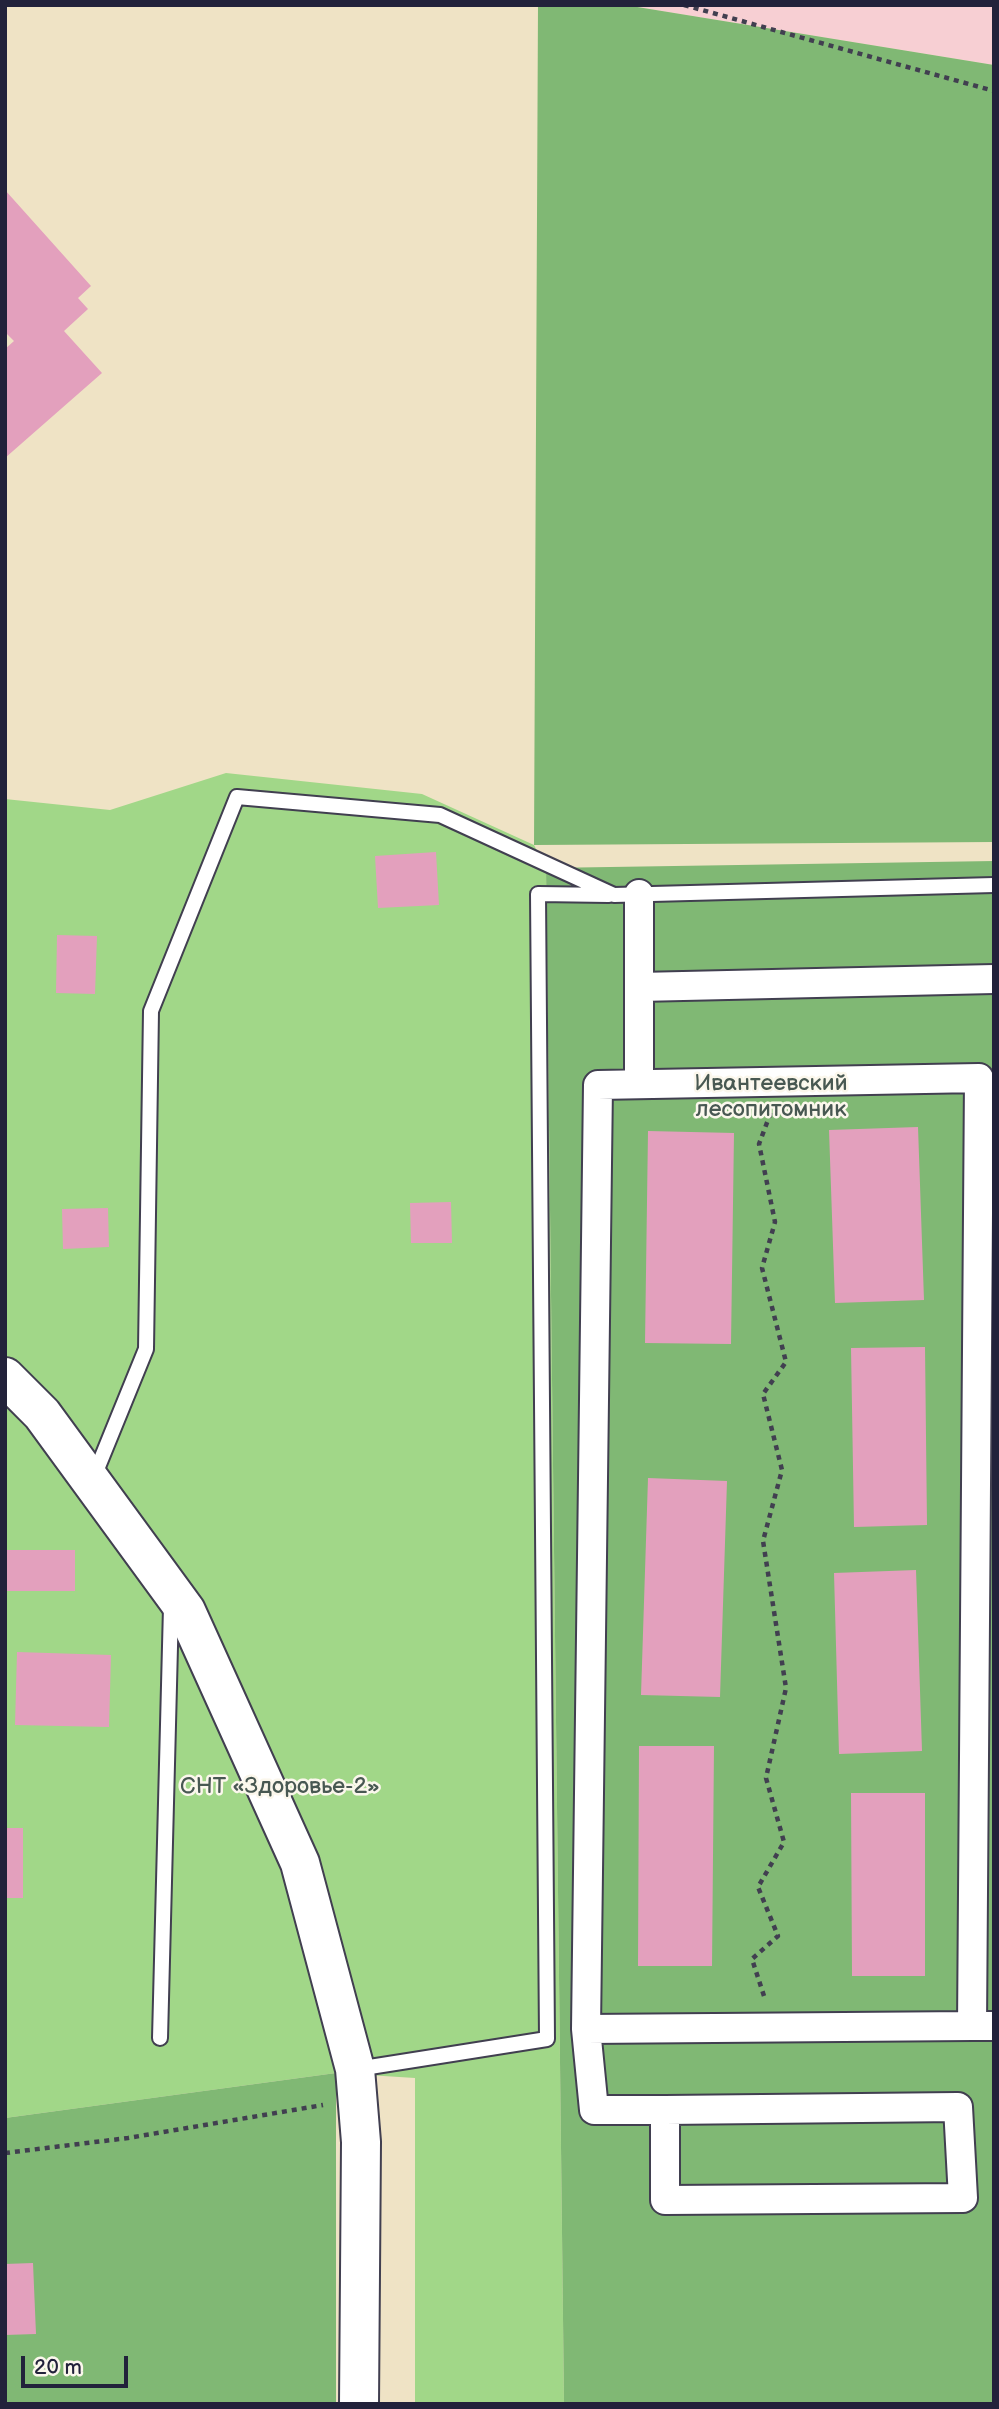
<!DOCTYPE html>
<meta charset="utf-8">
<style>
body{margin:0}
#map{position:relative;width:999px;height:2409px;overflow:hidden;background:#efe3c5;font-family:"Balsamiq Sans",sans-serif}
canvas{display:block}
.frame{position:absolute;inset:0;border:7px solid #22223b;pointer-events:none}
.scale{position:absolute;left:21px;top:2356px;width:107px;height:32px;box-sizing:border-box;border:4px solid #22223b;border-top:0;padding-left:9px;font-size:21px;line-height:24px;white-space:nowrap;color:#22223b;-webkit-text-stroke:5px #fbf7ec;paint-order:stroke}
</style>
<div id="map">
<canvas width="999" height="2409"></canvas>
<div class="frame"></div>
<div class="scale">20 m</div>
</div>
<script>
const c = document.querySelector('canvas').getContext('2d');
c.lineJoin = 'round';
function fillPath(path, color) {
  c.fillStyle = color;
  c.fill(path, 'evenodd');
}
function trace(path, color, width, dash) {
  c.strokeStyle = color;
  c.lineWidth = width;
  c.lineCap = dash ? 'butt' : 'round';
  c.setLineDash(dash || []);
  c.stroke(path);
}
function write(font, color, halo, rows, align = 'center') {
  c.font = font + ' "Balsamiq Sans",sans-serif';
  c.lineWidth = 5;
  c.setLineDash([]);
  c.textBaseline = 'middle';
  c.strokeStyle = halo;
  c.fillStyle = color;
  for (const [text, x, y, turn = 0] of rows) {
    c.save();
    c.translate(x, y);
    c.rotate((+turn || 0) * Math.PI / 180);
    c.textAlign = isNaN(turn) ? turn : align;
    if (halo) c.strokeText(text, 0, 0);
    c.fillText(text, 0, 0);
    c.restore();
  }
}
fillPath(new Path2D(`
 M625 5H994V65Z`), '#f7cfd3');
fillPath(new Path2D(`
 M226 773 422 794 534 845 546 868 564 2404H415V2078L336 2073 5 2118V799L110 810Z`), '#a1d788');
fillPath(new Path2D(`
 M538 5H625L994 65V842L534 845Z
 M994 861V2404H564L546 868Z
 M336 2073V2404H5V2118Z`), '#80b874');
fillPath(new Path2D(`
 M5 190 91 286 78 298 88 309 64 331 102 373 5 458V349L14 341 5 332Z
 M436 852 439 905 378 908 375 856Z
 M57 935 97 936 95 994 56 993Z
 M918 1127 924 1300 835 1303 829 1130Z
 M648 1131 734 1133 731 1344 645 1343Z
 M451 1202 452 1243H411L410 1203Z
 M108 1208 109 1247 63 1249 62 1209Z
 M925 1347 927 1525 854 1527 851 1348Z
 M648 1478 727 1481 720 1697 641 1695Z
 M5 1550H75V1591H5Z
 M916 1570 922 1751 839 1754 834 1573Z
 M17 1652 111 1655 109 1727 15 1725Z
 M639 1746H714L712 1966H638Z
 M851 1793H925V1976H852Z
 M5 1828H23V1898H5Z
 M33 2263 36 2334 5 2335V2264Z`), '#e3a0bd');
const lane = new Path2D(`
 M93 1479 146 1349 151 1011 237 797 440 815 614 895 994 885
 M160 2038 171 1607
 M357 2069 547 2039 538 894 609 895`);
const street = new Path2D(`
 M639 894V1084
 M639 987 994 979
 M972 2026 979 1078 598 1085 586 2029 972 2026H994
 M586 2029 594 2110H665V2200L963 2198 958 2107 665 2110`);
const secondary = new Path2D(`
 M5 1377 42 1414 186 1611 300 1863 355 2069 361 2142 359 2404`);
trace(lane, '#413f50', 18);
trace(street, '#413f50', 32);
trace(secondary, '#413f50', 42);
trace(new Path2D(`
 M684 5 994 91
 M764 1996 752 1959 778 1936 758 1887 784 1842 766 1778 786 1688 763 1541 782 1470 763 1394 786 1362 762 1268 775 1222 759 1144 771 1112
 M5 2153 128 2138 323 2105`), '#413f50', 4.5, [5, 5]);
trace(lane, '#fff', 14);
trace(street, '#fff', 28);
trace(secondary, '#fff', 38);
write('23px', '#485852', '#fbf7ec', [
 ["Ивантеевский",771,1084],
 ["лесопитомник",771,1110],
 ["СНТ «Здоровье-2»",280,1787]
]);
</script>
